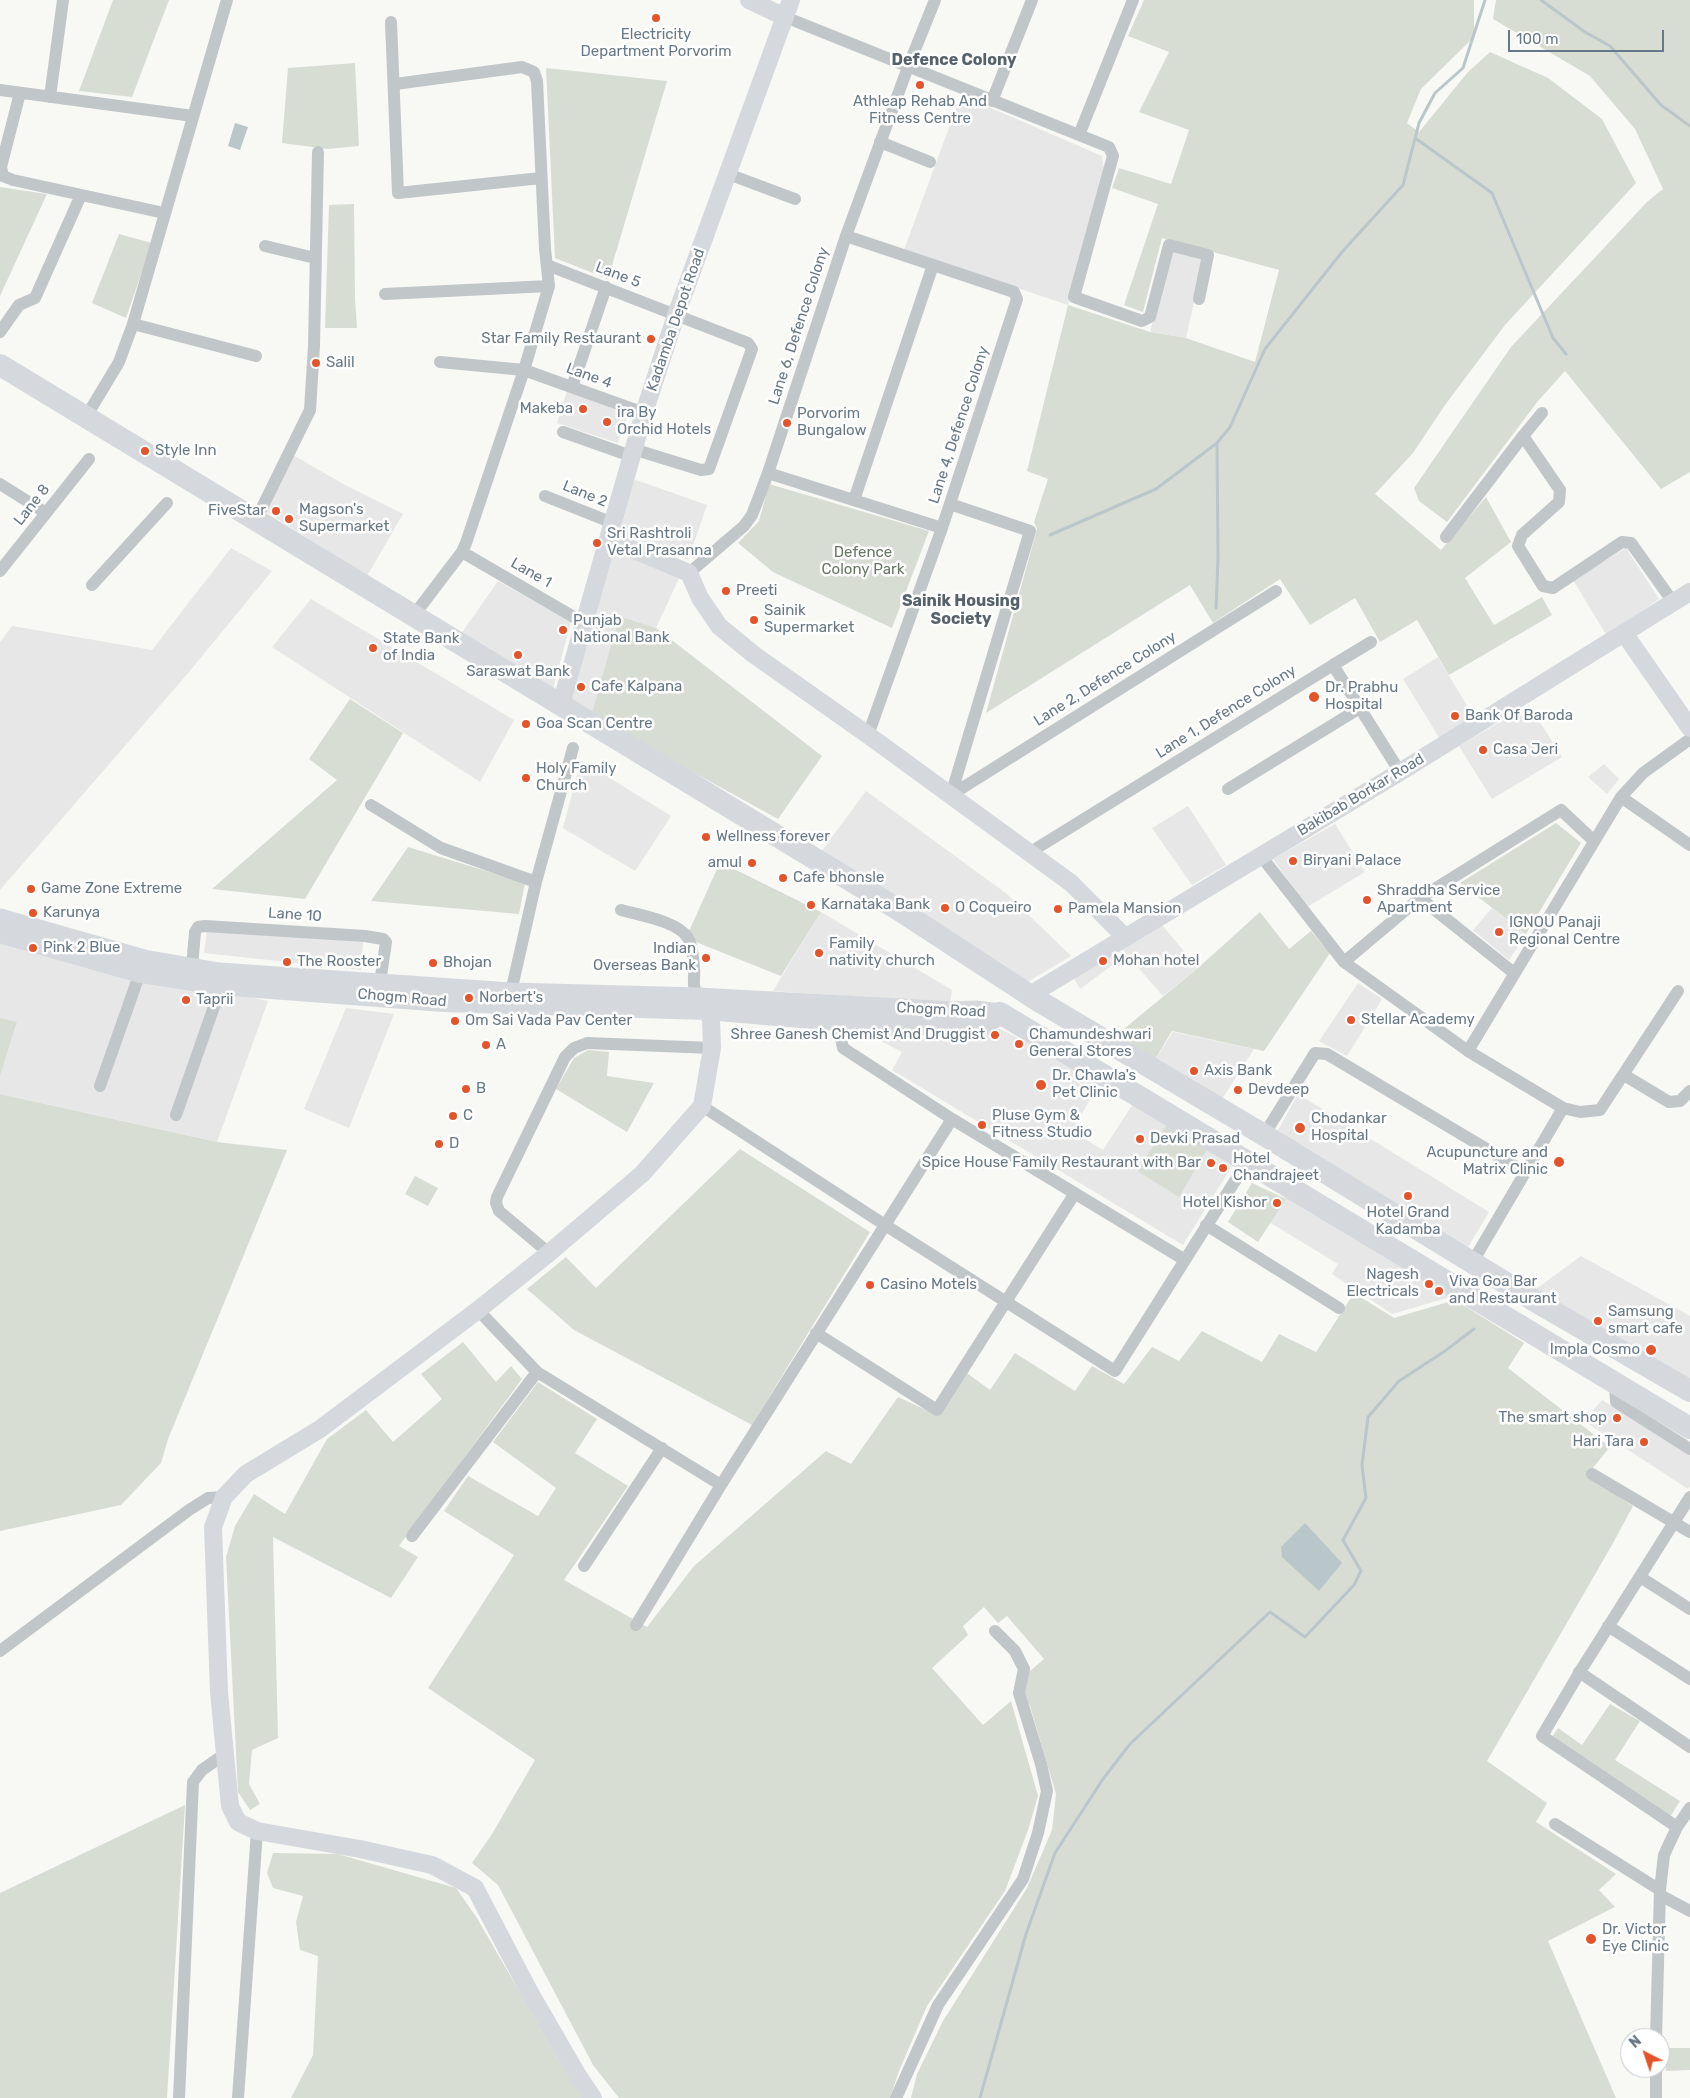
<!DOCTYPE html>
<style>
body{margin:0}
#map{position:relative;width:1690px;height:2098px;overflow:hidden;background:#f8f8f5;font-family:Rubik,sans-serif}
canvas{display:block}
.north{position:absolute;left:1620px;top:2028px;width:50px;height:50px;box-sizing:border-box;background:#fff;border:1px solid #c2c9cf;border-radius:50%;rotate:319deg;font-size:14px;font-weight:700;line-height:20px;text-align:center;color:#677986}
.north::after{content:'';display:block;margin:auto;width:18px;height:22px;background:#e3542a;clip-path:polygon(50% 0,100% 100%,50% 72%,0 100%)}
.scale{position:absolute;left:1508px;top:30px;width:156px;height:22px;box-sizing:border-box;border:2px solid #677986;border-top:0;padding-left:6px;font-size:15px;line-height:18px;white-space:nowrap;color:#677986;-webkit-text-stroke:4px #fff;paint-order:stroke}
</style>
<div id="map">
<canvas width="1690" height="2098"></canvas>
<div class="north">N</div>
<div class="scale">100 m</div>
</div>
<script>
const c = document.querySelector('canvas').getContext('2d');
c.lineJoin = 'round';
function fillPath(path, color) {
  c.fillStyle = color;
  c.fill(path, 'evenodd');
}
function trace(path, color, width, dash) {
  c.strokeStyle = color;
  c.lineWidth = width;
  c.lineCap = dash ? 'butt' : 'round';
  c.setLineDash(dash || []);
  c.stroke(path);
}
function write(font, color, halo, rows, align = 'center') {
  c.font = font + ' Rubik,sans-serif';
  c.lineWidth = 5;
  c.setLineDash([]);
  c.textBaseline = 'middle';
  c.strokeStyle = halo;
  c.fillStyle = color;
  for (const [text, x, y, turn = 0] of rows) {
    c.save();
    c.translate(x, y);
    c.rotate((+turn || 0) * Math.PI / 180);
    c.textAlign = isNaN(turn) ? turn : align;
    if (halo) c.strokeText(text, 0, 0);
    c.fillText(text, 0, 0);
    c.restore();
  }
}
fillPath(new Path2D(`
 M961 95 1102 156 1104 170 1068 305 904 250Z
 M1171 250 1204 257 1186 338 1150 332Z
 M567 391 629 412 618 443 557 423Z
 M293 455 345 485 403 514 367 576 262 509Z
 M633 479 707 505 688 560 617 532Z
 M231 548 272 571 189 672 0 890V642L12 626 152 650Z
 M613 548 680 576 656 628 619 616 591 716 566 700Z
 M1626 548 1659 599 1607 636 1573 580Z
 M498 581 571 622 552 692 461 634Z
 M311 599 514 720 480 782 272 647Z
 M1438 657 1474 718 1440 739 1403 679Z
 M1529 705 1562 757 1492 799 1459 746Z
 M581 760 671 816 635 871 563 828Z
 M1604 764 1619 779 1607 794 1588 777Z
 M866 791 1007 894 1071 956 1026 983 821 852Z
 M1188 806 1226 865 1192 885 1152 828Z
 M1335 824 1365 872 1307 907 1273 859Z
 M1492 908 1526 934 1509 960 1473 930Z
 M821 912 952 990 950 1003 773 991Z
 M1162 925 1198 968 1163 996 1122 949Z
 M207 929 363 942 361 970 204 953Z
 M0 942 268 1001 217 1142 0 1094V1077L17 1023 0 1018Z
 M1115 953 1119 960 1080 989 1073 977Z
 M1358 983 1382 999 1347 1056 1319 1041Z
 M346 1008 394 1014 349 1128 304 1109Z
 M1000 1029 1035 1046 1099 1084 1072 1131 1103 1150 1133 1104 1167 1124 1137 1171 1179 1196 1207 1150 1232 1166 1183 1245 892 1070 902 1052 877 1039 879 1033 935 1034Z
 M1173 1032 1254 1049 1222 1099 1154 1061Z
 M1298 1094 1489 1212 1468 1247 1277 1132Z
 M1286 1197 1454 1296 1392 1314 1332 1274 1338 1264 1269 1222Z
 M1581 1256 1690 1316V1383L1532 1292Z
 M1602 1400 1690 1453V1486L1688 1489 1584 1421Z`), '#e6e7e6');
fillPath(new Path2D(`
 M113 0H169L132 97 79 91Z
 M1144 0H1474V37L1421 89 1407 123 1419 132 1468 72 1490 52 1548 78 1602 119 1636 183 1505 325 1445 405 1413 453 1375 494 1441 550 1486 497 1511 542 1465 578 1494 625 1542 597 1552 615 1449 675 1417 620 1380 642 1355 598 1310 625 1280 579 1213 623 1190 585 986 713 1037 529 1034 522 1048 479 1027 471 1068 305 1150 332 1186 338 1255 362 1279 270 1162 238 1143 312 1124 305 1158 204 1112 188 1119 168 1171 184 1189 130 1139 112 1169 52 1128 36Z
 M1496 0H1690V472L1661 489 1565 371 1538 401 1447 522 1419 501 1414 488 1511 347 1647 202 1663 189 1635 129 1590 76 1493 19Z
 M355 63 359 146 328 149 282 143 288 68Z
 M546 68 667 81 608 279 555 258Z
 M0 187 47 194 0 296Z
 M354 204 355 299 357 328H325L329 205Z
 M119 234 152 243 126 318 92 303Z
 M769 484 929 531 892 628 773 572 738 543 759 521Z
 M619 616 656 628 822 756 778 819 591 716Z
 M350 699 403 733 305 899 212 889 337 780 309 759Z
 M1556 823 1581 843 1526 934 1460 883Z
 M408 847 525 883 519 914 371 901Z
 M720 862 821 912 781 976 686 938Z
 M1260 912 1289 949 1311 931 1330 953 1264 1051 1172 1031 1154 1061 1114 1037 1198 968Z
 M0 1018 17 1022 0 1077Z
 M588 1050 609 1052 607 1076 654 1083 627 1132 556 1089 574 1058Z
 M0 1094 217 1142 287 1150 168 1439 161 1463 121 1505 0 1531Z
 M1167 1124 1207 1150 1179 1197 1137 1171Z
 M740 1149 870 1232 752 1425 574 1330 527 1289 566 1257 596 1288Z
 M415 1176 438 1188 428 1206 405 1194Z
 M1252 1183 1286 1199 1258 1242 1228 1222Z
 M1354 1293 1394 1318 1455 1300 1524 1343 1508 1368 1610 1447 1587 1475 1633 1506 1612 1545 1487 1761 1547 1803 1536 1822 1616 1874 1599 1890 1615 1907 1548 1941 1616 2098H911L917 2074 943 2021 1027 1888 1052 1830 1056 1794 1030 1706 1016 1683 1044 1659 1007 1616 998 1623 984 1607 963 1626 968 1635 932 1668 983 1725 1011 1701 1038 1796 1028 1830 1005 1891 927 2006 899 2071 890 2098H619L593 2065 498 1885 472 1863 492 1834 535 1760 428 1688 514 1555 444 1511 468 1476 538 1516 556 1488 493 1442 538 1382 597 1419 575 1453 628 1486 564 1580 647 1627 694 1566 826 1451 851 1464 898 1397 937 1415 967 1373 990 1390 1015 1353 1075 1391 1092 1366 1124 1384 1152 1347 1179 1361 1202 1331 1262 1362 1279 1334 1316 1352Z
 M463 1342 496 1382 511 1366 522 1379 399 1546 418 1557 391 1598 273 1537 278 1738 252 1750 249 1784 260 1804 250 1810 238 1792 226 1557 235 1526 254 1494 285 1514 327 1439 366 1410 393 1442 442 1399 421 1374Z
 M1610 1704 1640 1721 1615 1760 1680 1801 1670 1817 1550 1740 1558 1728 1582 1745Z
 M185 1805 167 2098H0V1893Z
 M273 1853 338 1854 456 1888 477 1918 561 2064 586 2098H291L313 2055 318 1956 300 1950 296 1922 303 1896 273 1888 267 1873Z
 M1666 2048H1690V2070L1666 2071Z`), '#d8ddd4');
fillPath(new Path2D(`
 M235 123 248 127 240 150 228 146Z
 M1305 1523 1342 1563 1319 1591 1282 1557 1281 1547Z`), '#b9c6ca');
trace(new Path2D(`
 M1541 0 1585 32 1610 46 1661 105 1690 126
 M1415 138 1492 193 1553 338 1566 354
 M1050 535 1156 489 1217 443 1230 427 1265 349 1342 252 1403 185 1419 123 1435 93 1463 68 1485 0
 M1216 608 1218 558 1217 443
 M980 2098 1026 1934 1055 1853 1103 1779 1130 1744 1270 1612 1305 1637 1354 1585 1361 1571 1343 1540 1366 1498 1362 1465 1368 1417 1399 1381 1445 1351 1474 1329`), '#b9c6ca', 3);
trace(new Path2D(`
 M227 0 133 324 256 356
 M785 17 1109 147 1113 156 1074 297 1142 321 1150 317 1169 245 1208 255 1199 299
 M391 22 398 193 541 178
 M395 84 522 67 534 72 537 81 545 249 549 286 524 370 466 543 462 552 414 615
 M0 90 193 116
 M20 93 1 167 3 176 13 180 164 213
 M50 97 63 0
 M992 101 1032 0
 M1079 135 1133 0
 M880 142 930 162
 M728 174 795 199
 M846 236 1014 292 1017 299 942 528 868 735
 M265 246 315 258
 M547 265 748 343 752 349 709 469 701 470 633 449
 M385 294 549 286
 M0 332 19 305 35 298 81 195
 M440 362 524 370 644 413
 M572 387 606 287
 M86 417 119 362 133 324
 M563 432 631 456
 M1523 436 1542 413
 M768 473 942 528
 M0 484 46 513
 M545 496 613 523
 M854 500 933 265
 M950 504 1030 531 951 795
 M256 520 310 410 314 346 318 152
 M1446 537 1523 436 1560 490 1559 502 1522 535 1518 546 1543 586 1553 588 1622 542 1631 543 1673 602
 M462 552 584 623
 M0 571 89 459
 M689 573 744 526 752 515 768 473 846 236 908 67 935 0
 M92 585 167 503
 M1333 665 1371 642
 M1228 789 1360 708
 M951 795 1276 591
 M1621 797 1690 845
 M371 805 441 848 536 882
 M1029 853 1333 665 1400 772
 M1261 856 1344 962 1468 1051 1563 1108 1580 1112 1600 1110 1678 991
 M1420 898 1514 973
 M621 910C638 915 678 921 688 938 693 946 693 958 694 968 695 982 691 985 699 997
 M1344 962 1420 898 1561 810 1593 840
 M192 967 195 932 198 927 205 926 365 936 383 939 386 942 380 983
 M511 992 536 882 573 748
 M836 1015 843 1048 952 1119 1185 1260 1247 1162
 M1468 1051 1621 797 1643 773 1690 739
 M1624 1075 1669 1102 1680 1101 1690 1091
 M100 1086 142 967
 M702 1106 885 1225 1115 1371 1185 1260
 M176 1115 217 998 219 979
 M1264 1135 1315 1053 1327 1054 1525 1172
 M1206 1225 1339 1308
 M549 1253 499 1211 496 1203 497 1197 565 1057 574 1048 587 1043 712 1048
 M1472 1263 1563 1108
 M478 1310 537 1372 721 1485
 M816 1333 937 1410 1075 1193
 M1615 1383 1616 1402 1690 1449
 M1592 1474 1690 1532
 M412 1536 537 1372
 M584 1566 662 1448
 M1640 1577 1690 1609
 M636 1625 721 1485 952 1119
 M1608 1626 1690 1679
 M0 1651 189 1510 208 1498 224 1497
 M1579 1672 1690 1747
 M1555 1824 1660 1890
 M1677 1827 1542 1736 1581 1670 1690 1497
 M1660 1895 1690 1911
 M1656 2038 1660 1890 1664 1855 1677 1827 1690 1808
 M179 2098 193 1782 202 1770 225 1754
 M238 2098 257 1831
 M896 2098 938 2005 1023 1879 1038 1833 1047 1791 1041 1764 1019 1693 1024 1669 1015 1651 995 1631
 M1656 2098V2068`), '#c1c6c9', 12);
trace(new Path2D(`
 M749 0 785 17
 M608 539 689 573 700 598 719 626 753 654 868 735 1071 883 1125 937
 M1624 633 1690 728
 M561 704 644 413 676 315 791 0
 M1030 995 1400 772 1690 592
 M593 2098 577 2074 529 1991 475 1888 432 1865 360 1849 257 1831 238 1822 230 1806 219 1692 213 1527 224 1497 246 1474 320 1429 478 1310 549 1253 642 1174 702 1106 712 1048 711 1019 701 1001`), '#d5d9dd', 18);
trace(new Path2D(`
 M0 918 144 959 219 972 511 992 699 997 954 1011 976 1010 1000 1013`), '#d5d9dd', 19);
trace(new Path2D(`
 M0 365 896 908 1037 1000 1264 1135 1540 1304 1690 1391
 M0 932 140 972 218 984 444 1001 706 1009 836 1020 947 1025H969L986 1023 1000 1013 1690 1428`), '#d5d9dd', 22);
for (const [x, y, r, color] of [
 [656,18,5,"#e3542a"],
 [920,85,5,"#e3542a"],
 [651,339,5,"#e3542a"],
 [316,363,5,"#e3542a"],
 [583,409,5,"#e3542a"],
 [607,422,5,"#e3542a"],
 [787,423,5,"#e3542a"],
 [145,451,5,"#e3542a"],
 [276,511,5,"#e3542a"],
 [289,519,5,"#e3542a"],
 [597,543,5,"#e3542a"],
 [726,591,5,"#e3542a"],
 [754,620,5,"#e3542a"],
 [563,630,5,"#e3542a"],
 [373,648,5,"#e3542a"],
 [518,655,5,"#e3542a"],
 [581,687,5,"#e3542a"],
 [1314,697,6,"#e3542a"],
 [1455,716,5,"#e3542a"],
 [526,724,5,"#e3542a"],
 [1483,750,5,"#e3542a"],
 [526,778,5,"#e3542a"],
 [706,837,5,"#e3542a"],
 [1293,861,5,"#e3542a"],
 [752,863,5,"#e3542a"],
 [783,878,5,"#e3542a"],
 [31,889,5,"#e3542a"],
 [1367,900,5,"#e3542a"],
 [811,905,5,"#e3542a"],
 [945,908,5,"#e3542a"],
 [1058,909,5,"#e3542a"],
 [33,913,5,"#e3542a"],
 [1499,932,5,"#e3542a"],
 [33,948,5,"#e3542a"],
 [819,953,5,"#e3542a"],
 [706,958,5,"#e3542a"],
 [1103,961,5,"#e3542a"],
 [287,962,5,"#e3542a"],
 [433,963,5,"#e3542a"],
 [469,998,5,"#e3542a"],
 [186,1000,5,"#e3542a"],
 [1351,1020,5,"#e3542a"],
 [455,1021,5,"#e3542a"],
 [995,1035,5,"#e3542a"],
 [1019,1044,5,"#e3542a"],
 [486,1045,5,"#e3542a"],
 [1194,1071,5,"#e3542a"],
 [1041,1085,6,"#e3542a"],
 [466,1089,5,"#e3542a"],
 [1238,1090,5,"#e3542a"],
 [453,1116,5,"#e3542a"],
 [982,1125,5,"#e3542a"],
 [1300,1128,6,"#e3542a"],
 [1140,1139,5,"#e3542a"],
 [439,1144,5,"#e3542a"],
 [1559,1162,6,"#e3542a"],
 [1211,1163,5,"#e3542a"],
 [1223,1168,5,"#e3542a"],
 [1408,1196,5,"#e3542a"],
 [1277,1203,5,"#e3542a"],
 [1429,1284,5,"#e3542a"],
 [870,1285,5,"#e3542a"],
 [1439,1291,5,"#e3542a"],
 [1598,1321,5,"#e3542a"],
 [1651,1350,6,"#e3542a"],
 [1617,1418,5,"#e3542a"],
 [1644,1442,5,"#e3542a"],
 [1591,1939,6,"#e3542a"]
]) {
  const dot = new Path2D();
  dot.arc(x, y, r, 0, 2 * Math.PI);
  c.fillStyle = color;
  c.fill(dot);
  trace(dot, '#fff', 2);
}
write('15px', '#677986', '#fff', [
 ["Electricity",656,35,"center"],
 ["Department Porvorim",656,52,"center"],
 ["Athleap Rehab And",920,102,"center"],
 ["Fitness Centre",920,119,"center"],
 ["Star Family Restaurant",641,339,"right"],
 ["Salil",326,363],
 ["Makeba",573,409,"right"],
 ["ira By",617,413],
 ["Orchid Hotels",617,430],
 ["Porvorim",797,414],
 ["Bungalow",797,431],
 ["Style Inn",155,451],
 ["Magson's",299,510],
 ["Supermarket",299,527],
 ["FiveStar",266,511,"right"],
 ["Sri Rashtroli",607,534],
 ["Vetal Prasanna",607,551],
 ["Preeti",736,591],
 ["Sainik",764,611],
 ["Supermarket",764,628],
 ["Punjab",573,621],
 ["National Bank",573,638],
 ["State Bank",383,639],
 ["of India",383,656],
 ["Saraswat Bank",518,672,"center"],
 ["Cafe Kalpana",591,687],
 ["Dr. Prabhu",1325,688],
 ["Hospital",1325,705],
 ["Bank Of Baroda",1465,716],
 ["Goa Scan Centre",536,724],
 ["Casa Jeri",1493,750],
 ["Holy Family",536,769],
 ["Church",536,786],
 ["Wellness forever",716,837],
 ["Biryani Palace",1303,861],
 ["amul",742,863,"right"],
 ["Cafe bhonsle",793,878],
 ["Game Zone Extreme",41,889],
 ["Shraddha Service",1377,891],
 ["Apartment",1377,908],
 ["Karnataka Bank",821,905],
 ["O Coqueiro",955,908],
 ["Pamela Mansion",1068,909],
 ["Karunya",43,913],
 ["IGNOU Panaji",1509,923],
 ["Regional Centre",1509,940],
 ["Family",829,944],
 ["nativity church",829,961],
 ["Pink 2 Blue",43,948],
 ["Indian",696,949,"right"],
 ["Overseas Bank",696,966,"right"],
 ["Mohan hotel",1113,961],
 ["The Rooster",297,962],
 ["Bhojan",443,963],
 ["Norbert's",479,998],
 ["Taprii",196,1000],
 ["Stellar Academy",1361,1020],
 ["Om Sai Vada Pav Center",465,1021],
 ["Shree Ganesh Chemist And Druggist",985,1035,"right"],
 ["Chamundeshwari",1029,1035],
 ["General Stores",1029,1052],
 ["A",496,1045],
 ["Axis Bank",1204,1071],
 ["Dr. Chawla's",1052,1076],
 ["Pet Clinic",1052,1093],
 ["B",476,1089],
 ["Devdeep",1248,1090],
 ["C",463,1116],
 ["Pluse Gym &",992,1116],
 ["Fitness Studio",992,1133],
 ["Chodankar",1311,1119],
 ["Hospital",1311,1136],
 ["Devki Prasad",1150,1139],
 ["D",449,1144],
 ["Acupuncture and",1548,1153,"right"],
 ["Matrix Clinic",1548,1170,"right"],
 ["Hotel",1233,1159],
 ["Chandrajeet",1233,1176],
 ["Spice House Family Restaurant with Bar",1201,1163,"right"],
 ["Hotel Kishor",1267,1203,"right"],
 ["Hotel Grand",1408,1213,"center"],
 ["Kadamba",1408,1230,"center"],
 ["Nagesh",1419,1275,"right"],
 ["Electricals",1419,1292,"right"],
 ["Viva Goa Bar",1449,1282],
 ["and Restaurant",1449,1299],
 ["Casino Motels",880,1285],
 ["Samsung",1608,1312],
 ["smart cafe",1608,1329],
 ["Impla Cosmo",1640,1350,"right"],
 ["The smart shop",1607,1418,"right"],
 ["Hari Tara",1634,1442,"right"],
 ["Dr. Victor",1602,1930],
 ["Eye Clinic",1602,1947]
], 'left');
write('15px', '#677986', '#fff', [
 ["Lane 5",618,275,21],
 ["Kadamba Depot Road",676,320,-71],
 ["Lane 6, Defence Colony",799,326,-72],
 ["Lane 4",589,376,20],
 ["Lane 4, Defence Colony",959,425,-72],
 ["Lane 2",585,494,22],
 ["Lane 8",32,505,-52],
 ["Lane 1",531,573,30],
 ["Lane 2, Defence Colony",1105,679,-32],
 ["Lane 1, Defence Colony",1226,712,-32],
 ["Bakibab Borkar Road",1361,795,-31],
 ["Lane 10",295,915,4],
 ["Chogm Road",402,998,5],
 ["Chogm Road",941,1010,3]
]);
write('15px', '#667862', '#fff', [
 ["Defence",863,553],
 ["Colony Park",863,570]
]);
write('bold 16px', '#55626b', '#fff', [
 ["Defence Colony",954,60],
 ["Sainik Housing",961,601],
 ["Society",961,619]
]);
</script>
